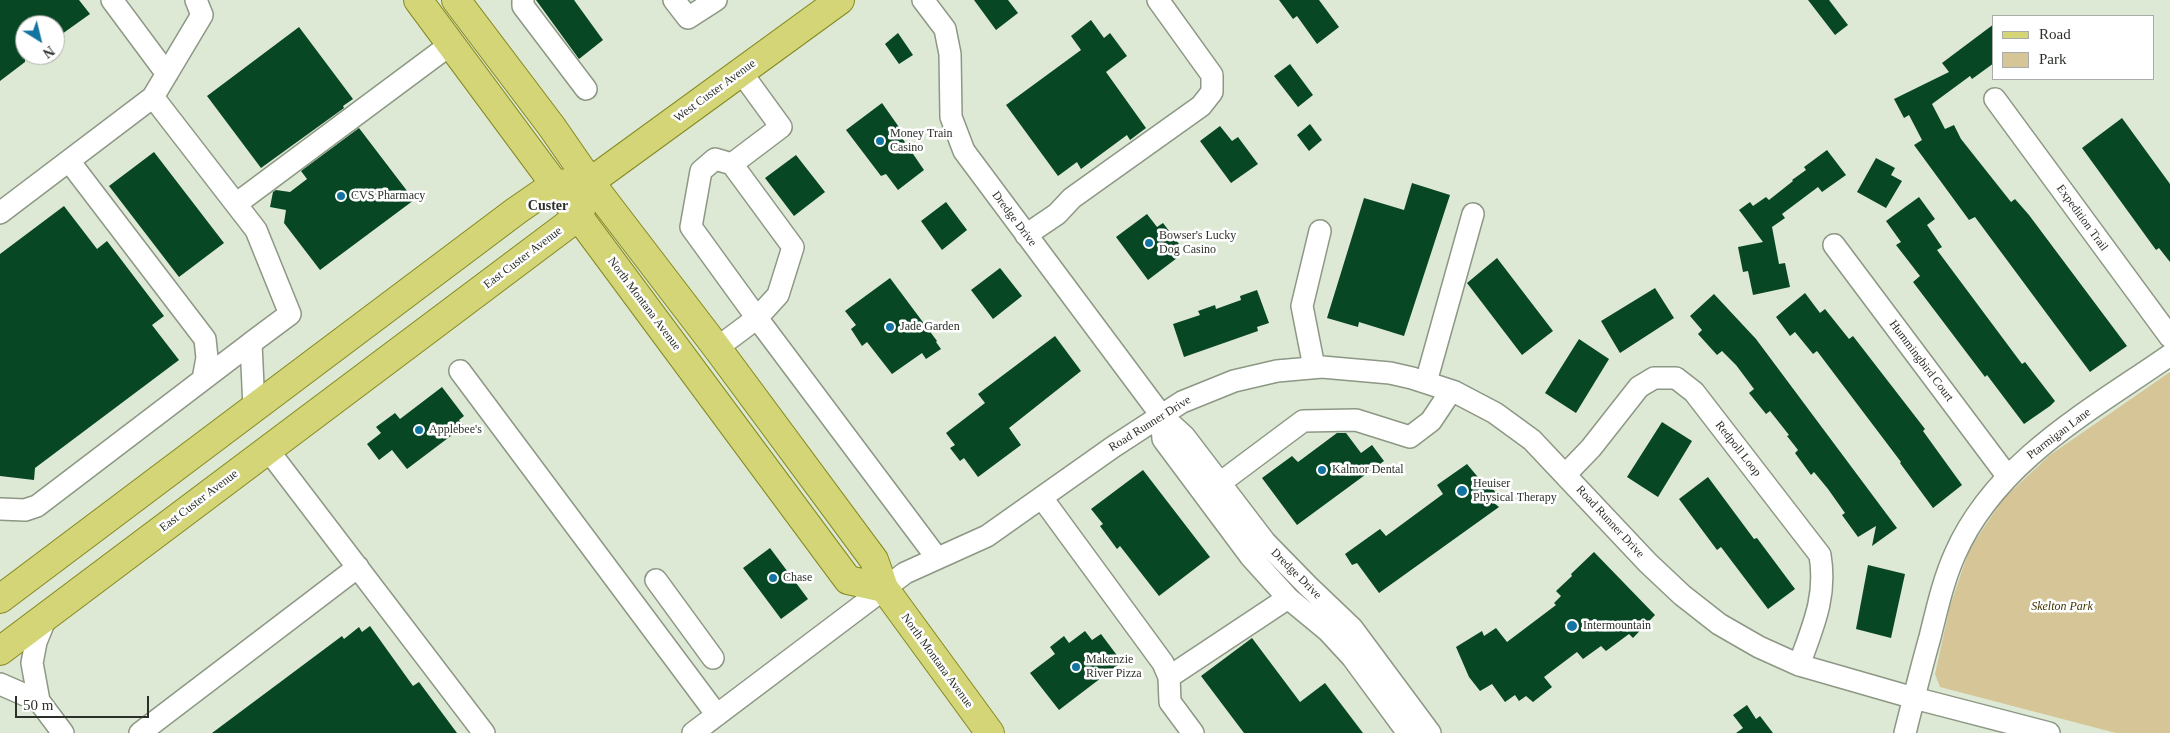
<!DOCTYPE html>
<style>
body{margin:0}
#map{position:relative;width:2170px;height:733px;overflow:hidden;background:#dde9d4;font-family:Georgia,serif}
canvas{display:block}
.legend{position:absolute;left:1992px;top:15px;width:162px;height:65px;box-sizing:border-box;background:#fff;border:1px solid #aaaca9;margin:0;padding:6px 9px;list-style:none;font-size:15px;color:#2b3028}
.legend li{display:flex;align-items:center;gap:10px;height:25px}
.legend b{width:25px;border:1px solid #aaaca9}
.north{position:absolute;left:15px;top:15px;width:50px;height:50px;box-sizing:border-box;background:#fff;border:1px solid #aaaca9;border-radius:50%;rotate:144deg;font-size:14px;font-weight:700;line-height:20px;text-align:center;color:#2b3028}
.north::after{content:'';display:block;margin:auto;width:18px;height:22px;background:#1374a1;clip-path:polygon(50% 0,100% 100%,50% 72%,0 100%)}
.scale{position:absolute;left:15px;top:696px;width:134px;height:22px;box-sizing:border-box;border:2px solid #2b3028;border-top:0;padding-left:6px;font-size:15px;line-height:18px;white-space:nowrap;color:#2b3028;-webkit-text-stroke:4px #fff;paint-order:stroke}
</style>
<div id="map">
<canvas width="2170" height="733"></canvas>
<ul class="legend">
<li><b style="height:6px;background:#d3d577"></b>Road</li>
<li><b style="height:14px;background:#d6c597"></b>Park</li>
</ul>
<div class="north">N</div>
<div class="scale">50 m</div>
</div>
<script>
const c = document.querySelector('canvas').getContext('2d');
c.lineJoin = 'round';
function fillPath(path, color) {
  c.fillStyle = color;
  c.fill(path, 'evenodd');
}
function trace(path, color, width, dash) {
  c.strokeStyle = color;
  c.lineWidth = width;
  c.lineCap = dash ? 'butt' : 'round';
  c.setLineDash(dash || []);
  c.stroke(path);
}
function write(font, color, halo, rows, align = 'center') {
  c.font = font + ' Georgia,serif';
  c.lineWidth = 5;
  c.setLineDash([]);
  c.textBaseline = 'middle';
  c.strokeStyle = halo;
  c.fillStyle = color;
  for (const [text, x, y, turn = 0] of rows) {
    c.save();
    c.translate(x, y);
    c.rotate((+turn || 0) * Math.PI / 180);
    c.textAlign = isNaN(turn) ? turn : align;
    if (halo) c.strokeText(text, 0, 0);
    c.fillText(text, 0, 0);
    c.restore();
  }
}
fillPath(new Path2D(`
 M2170 372V733H2116L1940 687 1935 674 1950 606 1969 550 2003 499 2050 455Z`), '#d6c597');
fillPath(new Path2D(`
 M0 0H79L90 14 55 39V25H25V62L0 81Z
 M536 0H574L603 40 579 59Z
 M974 0H1008L1018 13 996 30Z
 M1279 0H1319L1339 27 1317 44 1297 16 1293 19Z
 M1808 0H1829L1848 25 1835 35Z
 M1091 20 1104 38 1110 33 1127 56 1106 72 1146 128 1130 140 1127 135 1081 169 1077 162 1058 176 1006 105 1081 50 1071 36Z
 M1994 24V63L1972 79 1970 76 1932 104 1945 129 1954 125 1961 139 1984 168 2011 202 2015 199 2029 215 2127 346 2090 372 1975 217 1969 220 1914 145 1922 140 1909 115 1904 118 1894 99 1949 72 1942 63Z
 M299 27 353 99 343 106 344 108 261 168 207 96Z
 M898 33 913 55 899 64 885 44Z
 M1290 64 1313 95 1298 107 1274 76Z
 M882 103 901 130 898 132 924 170 898 190 886 174 881 176 846 130Z
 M2122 118 2170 184V262L2159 248 2156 250 2082 148Z
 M1310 124 1322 140 1309 151 1297 135Z
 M1220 126 1232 141 1238 137 1258 164 1231 183 1200 141Z
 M359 128 414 200 320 270 284 223 286 210 270 207 273 192 276 190 290 192 307 179 301 171Z
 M1827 150 1846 175 1822 192 1818 187 1782 214 1785 218 1772 227 1779 264 1785 263 1790 287 1753 295 1748 271 1743 272 1738 247 1763 242 1739 210 1750 202 1753 206 1766 197 1769 200 1793 181 1792 180 1806 170 1804 167Z
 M154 152 224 243 179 277 109 186Z
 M796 155 825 192 794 216 765 178Z
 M1876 158 1895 168 1891 175 1902 181 1886 208 1857 192Z
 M1412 183 1450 195 1404 336 1359 322 1358 327 1327 318 1364 198 1404 210Z
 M1919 197 1935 219 1927 225 1942 247 1937 250 2022 364 2025 362 2055 401 2050 406 2024 424 1987 375 1985 377 1913 282 1920 276 1896 245 1901 242 1886 221Z
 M946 202 967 230 942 250 921 221Z
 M64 206 97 249 107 241 164 316 152 325 179 360 35 468 34 480 0 476V254Z
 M1147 214 1157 227 1163 223 1182 248 1174 254 1177 258 1148 280 1116 237Z
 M1497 258 1553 331 1522 355 1467 283Z
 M1000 268 1022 296 993 319 971 290Z
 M890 278 937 341 936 342 941 349 926 359 922 353 892 374 867 342 862 346 851 329 856 325 845 311Z
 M1655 288 1674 318 1620 353 1601 321Z
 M1257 290 1269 323 1257 327 1258 331 1184 357 1173 324 1200 315 1198 311 1215 305 1216 309 1241 300 1240 296Z
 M1805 293 1820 313 1825 309 1849 339 1853 336 1925 429 1923 431 1962 485 1933 508 1900 463 1901 462 1817 351 1813 354 1795 332 1790 336 1776 317Z
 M1714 294 1756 339 1897 528 1872 546 1876 526 1858 537 1842 515 1845 513 1828 489 1814 472 1811 475 1795 453 1798 450 1787 436 1789 435 1770 411 1766 414 1749 393 1754 389 1736 365 1722 351 1717 355 1698 334 1702 330 1690 316Z
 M1055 336 1081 371 1009 428 1021 445 978 477 964 458 960 461 950 448 955 445 946 433 985 403 978 394Z
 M1579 339 1609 359 1576 413 1545 393Z
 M442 387 464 416 459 420 464 426 407 469 392 450 379 460 367 444 381 433 376 427 395 413 400 419Z
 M1662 422 1692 441 1658 497 1627 477Z
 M1337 433H1346L1361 453 1372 445 1384 461 1297 525 1262 478 1292 456 1298 462Z
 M1467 464 1482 482 1486 480 1500 498 1494 503 1499 507 1379 593 1357 563 1352 565 1345 554 1380 529 1386 536 1443 494 1437 485Z
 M1143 470 1210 557 1159 596 1120 546 1117 549 1100 526 1103 524 1091 509Z
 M1708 477 1754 539 1757 538 1795 589 1768 609 1721 547 1717 550 1679 499Z
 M770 548 808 599 781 619 743 568Z
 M1594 552 1655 615 1633 638 1629 634 1606 651 1601 646 1583 659 1577 652 1544 677 1552 687 1533 702 1526 696 1519 701 1515 695 1505 702 1492 684 1480 691 1469 677 1456 647 1482 631 1484 636 1496 628 1507 642 1556 605 1554 603 1561 596 1556 591 1572 576 1571 574Z
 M1868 565 1905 574 1891 638 1856 629Z
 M370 626 413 686 419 682 457 733H212L342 636 344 639 359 627 362 632Z
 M1085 631 1092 640 1101 634 1122 662 1059 710 1030 673 1055 654 1050 647 1064 636 1069 643Z
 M1252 638 1300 702 1325 683 1363 733H1244L1201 676Z
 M1747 705 1756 719 1760 716 1773 733H1736L1743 728 1733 715Z`), '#084724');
const minor = new Path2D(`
 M112 0 167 74
 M196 0 202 15 153 97 256 230 290 314 251 343 254 408
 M523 0V6L586 89
 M674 0 688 18 716 0
 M923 0 945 29 950 54 951 117 964 151 1161 415 1184 436 1265 542 1308 586 1352 628 1430 733
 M1995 99 2170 337
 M69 161 205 339 207 358 203 379
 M732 164 715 159 701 171 691 227 757 318 778 295 793 247 732 164 781 127 741 72
 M236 204 451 44
 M0 213 153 97
 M1026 235 1057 214 1072 198 1201 106 1212 92V75L1158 0
 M1834 245 2008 477
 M717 348 757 318 937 558
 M1314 367 1302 306 1320 231
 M460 371 717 715
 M1426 382 1473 214
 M1161 415 1163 439 1251 557 1288 598 1328 631 1352 657 1408 733
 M268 450 484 733
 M1566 474 1591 448 1639 387 1654 378H1676L1694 392 1820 555C1827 597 1813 626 1799 665
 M1220 483 1303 421 1356 420 1410 437 1431 421 1451 391
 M1042 498 1163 663 1169 677
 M0 509 25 510 37 506 251 343
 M656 580 713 658
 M47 615 36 642 32 663 39 701 63 733
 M0 684 39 701
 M140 733 358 567
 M693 733 905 573 987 536 1113 447 1182 402 1234 381 1277 371 1322 367 1390 373 1412 378 1455 392 1495 413 1532 440 1648 563 1682 595 1719 624 1759 647 1799 665 1914 698 2049 733
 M1193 733 1170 702 1169 677 1288 598
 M1905 733C1913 701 1921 669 1930 637 1937 609 1943 581 1955 554 1996 461 2091 410 2170 355`);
const major = new Path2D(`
 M418 0 848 580 884 588
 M456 0 552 127 590 182 717 348 874 560 884 588 990 733
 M590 182 840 0
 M0 599 516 211 555 184 573 183
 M0 651 579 216 590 182`);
trace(minor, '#8c9784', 24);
trace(major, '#858920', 30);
trace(minor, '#fff', 21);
trace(major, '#d3d577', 28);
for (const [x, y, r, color] of [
 [880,141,5,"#1374a1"],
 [341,196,5,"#1374a1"],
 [1149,243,5,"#1374a1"],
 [890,327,5,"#1374a1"],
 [419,430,5,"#1374a1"],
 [1322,470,5,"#1374a1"],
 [1462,491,6,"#1374a1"],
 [773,578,5,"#1374a1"],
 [1572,626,6,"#1374a1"],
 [1076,667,5,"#1374a1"]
]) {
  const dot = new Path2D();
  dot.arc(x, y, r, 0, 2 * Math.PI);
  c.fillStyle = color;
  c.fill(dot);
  trace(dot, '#fff', 2);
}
write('12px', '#2b3028', '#fff', [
 ["West Custer Avenue",715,91,-36],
 ["Expedition Trail",2082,218,54],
 ["Dredge Drive",1014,219,53],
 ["East Custer Avenue",523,258,-37],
 ["North Montana Avenue",644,304,53],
 ["Hummingbird Court",1921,361,53],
 ["Road Runner Drive",1150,424,-32],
 ["Ptarmigan Lane",2059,434,-37],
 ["Redpoll Loop",1738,449,52],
 ["East Custer Avenue",199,501,-37],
 ["Road Runner Drive",1610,522,47],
 ["Dredge Drive",1296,574,45],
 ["North Montana Avenue",937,661,54]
]);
write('12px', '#2b3028', '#fff', [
 ["Money Train",890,134],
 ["Casino",890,148],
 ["CVS Pharmacy",351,196],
 ["Bowser's Lucky",1159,236],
 ["Dog Casino",1159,250],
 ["Jade Garden",900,327],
 ["Applebee's",429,430],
 ["Kalmor Dental",1332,470],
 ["Heuiser",1473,484],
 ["Physical Therapy",1473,498],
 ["Chase",783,578],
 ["Intermountain",1583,626],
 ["Makenzie",1086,660],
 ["River Pizza",1086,674]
], 'left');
write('italic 12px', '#423200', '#fff', [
 ["Skelton Park",2062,607]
]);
write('bold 14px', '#2b3028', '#fff', [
 ["Custer",548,206]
]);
</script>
